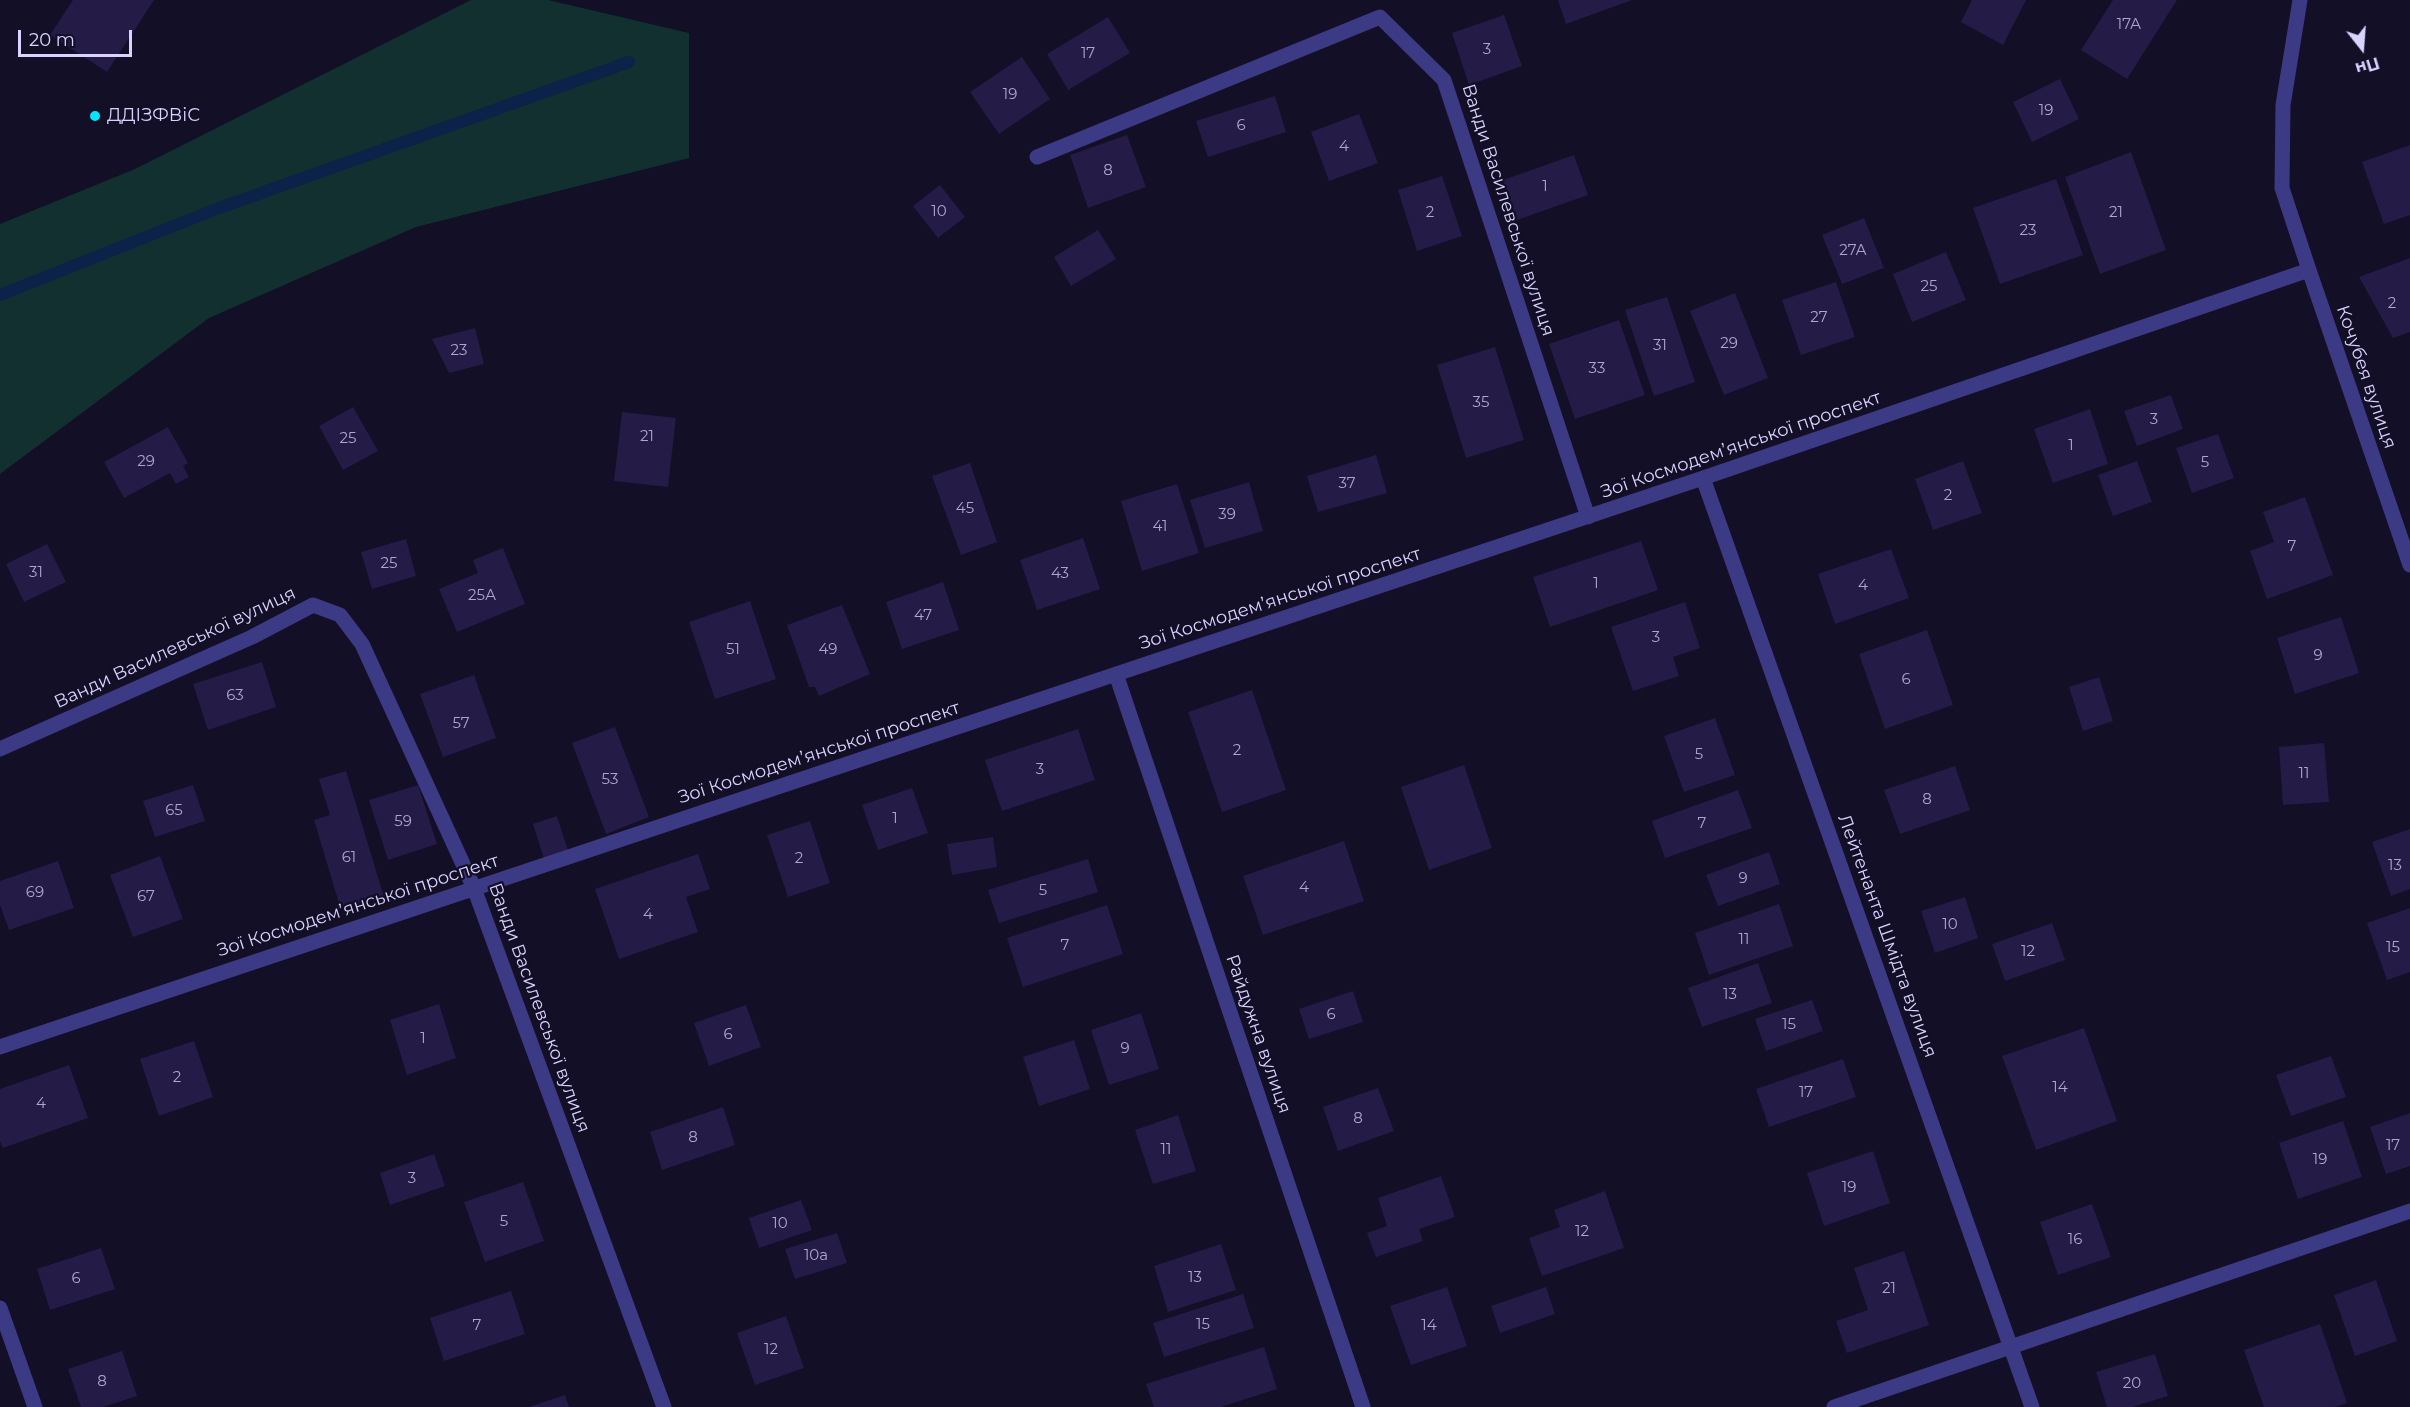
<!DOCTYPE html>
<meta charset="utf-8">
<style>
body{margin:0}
#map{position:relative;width:2410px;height:1407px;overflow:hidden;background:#130f26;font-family:Montserrat,sans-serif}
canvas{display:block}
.north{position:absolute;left:2332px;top:18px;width:60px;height:60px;-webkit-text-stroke:4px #130f26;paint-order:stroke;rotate:163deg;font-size:16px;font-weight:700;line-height:24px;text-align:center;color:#d9d4ff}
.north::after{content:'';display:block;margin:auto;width:21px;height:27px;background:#d9d4ff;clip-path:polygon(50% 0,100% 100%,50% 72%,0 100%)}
.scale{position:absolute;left:18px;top:30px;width:114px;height:27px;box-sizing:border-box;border:3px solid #d9d4ff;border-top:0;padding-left:8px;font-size:18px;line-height:21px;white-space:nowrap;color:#d9d4ff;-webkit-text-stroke:4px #130f26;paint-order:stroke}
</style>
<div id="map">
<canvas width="2410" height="1407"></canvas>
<div class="north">Пн</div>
<div class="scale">20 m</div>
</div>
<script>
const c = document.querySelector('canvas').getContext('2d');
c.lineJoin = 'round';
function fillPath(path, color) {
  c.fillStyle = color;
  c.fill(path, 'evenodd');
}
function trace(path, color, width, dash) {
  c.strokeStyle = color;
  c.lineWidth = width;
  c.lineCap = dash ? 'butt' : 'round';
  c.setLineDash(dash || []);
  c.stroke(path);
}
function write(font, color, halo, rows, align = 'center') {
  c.font = font + ' Montserrat,sans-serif';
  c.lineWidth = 4.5;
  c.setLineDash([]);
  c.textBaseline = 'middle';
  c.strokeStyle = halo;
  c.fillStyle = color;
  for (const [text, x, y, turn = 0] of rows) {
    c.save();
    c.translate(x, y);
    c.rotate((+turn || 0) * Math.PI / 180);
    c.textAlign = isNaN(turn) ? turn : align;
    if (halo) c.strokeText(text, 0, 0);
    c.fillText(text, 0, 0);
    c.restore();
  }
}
fillPath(new Path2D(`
 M471 0H548L689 33V158L416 227 209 318 0 474V224L135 169Z`), '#12302f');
trace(new Path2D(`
 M0 295 219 208 629 62`), '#0c2248', 12);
fillPath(new Path2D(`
 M73 0H154L107 72 50 35Z
 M1558 0H1632L1566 24Z
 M1972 0H2026L2003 45 1961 22Z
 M2113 0H2177L2127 79 2081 50Z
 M1504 15 1522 66 1469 85 1452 33Z
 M1108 17 1130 53 1068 90 1047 54Z
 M1022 57 1050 99 999 134 970 92Z
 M2060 79 2079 119 2032 142 2013 102Z
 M1275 96 1286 132 1208 157 1196 121Z
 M1359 114 1378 163 1329 181 1311 132Z
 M1127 135 1146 187 1088 208 1070 155Z
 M2410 145V215L2384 224 2362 162Z
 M2131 152 2166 250 2100 274 2065 177Z
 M1574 155 1588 195 1517 220 1503 180Z
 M1442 176 1462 236 1417 251 1398 190Z
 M2056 179 2083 255 2000 284 1973 208Z
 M940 185 965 217 938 238 913 206Z
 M1864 218 1884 268 1842 284 1822 235Z
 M1098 230 1116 259 1071 286 1054 257Z
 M1946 252 1966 300 1912 322 1893 274Z
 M2410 258V332L2393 338 2359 277Z
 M1836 282 1855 337 1801 355 1782 300Z
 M1735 293 1768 378 1724 395 1690 311Z
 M1667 297 1695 382 1654 396 1625 310Z
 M1619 320 1645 395 1575 419 1549 344Z
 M475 328 484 364 449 373 432 339Z
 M1495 347 1524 440 1466 458 1437 365Z
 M2171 395 2183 429 2137 446 2124 411Z
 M353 407 378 451 343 470 319 426Z
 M2090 409 2108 464 2053 483 2034 429Z
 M622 412 676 418 668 487 614 481Z
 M168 427 188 463 183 466 189 477 176 484 170 473 124 498 104 462Z
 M2218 434 2234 478 2192 493 2176 448Z
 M1376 455 1387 493 1318 512 1307 476Z
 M1963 461 1982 513 1933 530 1915 479Z
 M2137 461 2152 502 2113 516 2098 475Z
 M970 463 997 542 961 555 932 476Z
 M1249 482 1263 531 1205 548 1190 500Z
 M1177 484 1199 553 1142 571 1121 501Z
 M2305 497 2333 575 2267 599 2250 551 2274 542 2263 512Z
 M1083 538 1100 589 1037 610 1020 560Z
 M406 539 416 576 372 589 361 552Z
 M1641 541 1658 590 1550 627 1533 577Z
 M47 544 66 582 24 602 6 564Z
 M503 548 525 604 457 632 439 589 478 573 473 560Z
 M1891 549 1909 598 1835 624 1818 574Z
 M943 582 959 630 902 649 886 602Z
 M750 601 776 679 715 699 689 622Z
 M1685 602 1700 648 1673 657 1679 676 1633 691 1611 627Z
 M842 605 870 674 819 696 815 687H809L787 625Z
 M2341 617 2359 673 2295 694 2277 638Z
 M1927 630 1953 705 1885 729 1859 654Z
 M262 662 276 707 208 730 193 684Z
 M474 675 496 738 443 757 420 694Z
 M2099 677 2113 721 2083 731 2069 687Z
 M1252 690 1286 790 1222 812 1188 712Z
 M1715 718 1735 775 1684 792 1664 736Z
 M615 727 649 817 606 834 572 743Z
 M1078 729 1095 780 1002 811 985 760Z
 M2324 743 2329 802 2283 805 2279 747Z
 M1464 765 1492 848 1429 870 1401 787Z
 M1955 766 1970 810 1900 834 1884 790Z
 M346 771 384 897 341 910 314 820 330 815 319 779Z
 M193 785 205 821 155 837 143 801Z
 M418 785 437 844 388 860 369 800Z
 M912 788 928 833 878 850 862 805Z
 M1738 790 1752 828 1665 858 1652 821Z
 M557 816 570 857 546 865 533 824Z
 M810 821 830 883 788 897 767 835Z
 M2410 829V889L2391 896 2372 842Z
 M993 837 997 867 952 875 947 844Z
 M1344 841 1364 901 1263 935 1243 876Z
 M1769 852 1780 884 1718 906 1706 875Z
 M698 854 710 889 686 897 698 932 619 959 595 889Z
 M160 856 183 919 133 937 110 875Z
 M1088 859 1098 892 999 923 988 890Z
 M58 861 74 908 9 930 0 905V881Z
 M1965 897 1978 938 1935 953 1921 911Z
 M1779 904 1793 946 1709 975 1695 933Z
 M1107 905 1123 954 1023 987 1007 938Z
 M2410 908V972L2387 980 2367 923Z
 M2052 923 2065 960 2005 981 1992 944Z
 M1758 963 1772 1003 1702 1027 1688 988Z
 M1353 991 1363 1022 1309 1039 1299 1009Z
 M1812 1000 1823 1031 1766 1051 1755 1019Z
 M439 1004 456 1058 407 1075 390 1020Z
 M746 1005 761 1047 709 1066 694 1023Z
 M1141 1013 1159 1069 1109 1085 1091 1030Z
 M2084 1028 2117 1121 2036 1150 2002 1056Z
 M1074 1040 1090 1089 1039 1106 1023 1057Z
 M194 1041 213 1097 159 1116 140 1059Z
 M2331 1056 2346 1097 2291 1116 2276 1075Z
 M1843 1059 1856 1097 1769 1127 1756 1089Z
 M69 1065 88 1118 3 1148 0 1141V1089Z
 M1378 1088 1394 1131 1338 1151 1323 1107Z
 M723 1107 735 1145 662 1170 650 1132Z
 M2410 1113V1166L2386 1174 2370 1127Z
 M1178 1115 1196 1171 1153 1184 1135 1130Z
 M2343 1121 2362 1177 2298 1199 2279 1143Z
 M1873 1151 1890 1203 1824 1226 1807 1173Z
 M434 1154 445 1186 390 1205 380 1173Z
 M1441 1176 1455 1217 1419 1229 1423 1241 1376 1257 1367 1233 1387 1226 1378 1198Z
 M523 1182 544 1241 485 1262 464 1202Z
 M1605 1191 1624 1248 1542 1276 1529 1238 1560 1227 1554 1210Z
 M801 1200 812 1230 759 1248 749 1218Z
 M2092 1204 2111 1257 2058 1275 2040 1222Z
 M837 1233 847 1263 795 1279 785 1249Z
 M1221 1244 1236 1290 1168 1312 1154 1266Z
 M101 1248 115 1289 50 1310 37 1269Z
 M1904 1251 1929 1325 1847 1353 1836 1321 1868 1310 1854 1268Z
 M2376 1280 2397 1341 2355 1356 2334 1295Z
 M1447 1287 1467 1346 1411 1365 1390 1306Z
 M1546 1287 1555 1314 1500 1333 1491 1306Z
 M511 1291 525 1334 444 1361 430 1318Z
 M1243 1294 1254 1328 1164 1357 1153 1323Z
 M786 1316 804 1368 755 1385 737 1333Z
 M2320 1324 2347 1403 2335 1407H2264L2244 1350Z
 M1264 1347 1277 1389 1221 1407H1154L1146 1384Z
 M122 1351 137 1396 103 1407H81L68 1369Z
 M2155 1354 2168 1396 2132 1407H2107L2096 1372Z
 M565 1395 569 1407H529Z`), '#241b47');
trace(new Path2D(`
 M1834 1407 2410 1211`), '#3d3a85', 15);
trace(new Path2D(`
 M1037 157 1380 17 1444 80 1588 517
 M2309 270 2410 565
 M1703 478 2032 1407
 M1116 674 1363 1407
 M0 749 252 637 313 605 340 615 362 644 474 888 664 1407
 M0 1047 1703 478 2309 270 2282 188 2283 105 2300 0
 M0 1308 35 1407`), '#3d3a85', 15);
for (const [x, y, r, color] of [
 [95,116,6,"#00e5ff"]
]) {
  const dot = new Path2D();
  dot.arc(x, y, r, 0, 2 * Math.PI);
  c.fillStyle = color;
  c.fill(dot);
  trace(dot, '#130f26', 2);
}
write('15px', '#aca6d1', null, [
 ["17А",2129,25],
 ["3",1487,50],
 ["17",1088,54],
 ["19",1010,95],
 ["19",2046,111],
 ["6",1241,126],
 ["4",1344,147],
 ["8",1108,171],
 ["1",1545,187],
 ["10",939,212],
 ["2",1430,213],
 ["21",2116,213],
 ["23",2028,231],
 ["27А",1853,251],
 ["25",1929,287],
 ["2",2392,304],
 ["27",1819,318],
 ["29",1729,344],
 ["31",1660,346],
 ["23",459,351],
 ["33",1597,369],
 ["35",1481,403],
 ["3",2154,420],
 ["21",647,437],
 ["25",348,439],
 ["1",2071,446],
 ["29",146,462],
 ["5",2205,463],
 ["37",1347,484],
 ["2",1948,496],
 ["45",965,509],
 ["39",1227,515],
 ["41",1160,527],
 ["7",2292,547],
 ["25",389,564],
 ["31",36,573],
 ["43",1060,574],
 ["1",1596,584],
 ["4",1863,586],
 ["25А",482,596],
 ["47",923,616],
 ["3",1656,638],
 ["51",733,650],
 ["49",828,650],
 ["9",2318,656],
 ["6",1906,680],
 ["63",235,696],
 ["57",461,724],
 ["2",1237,751],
 ["5",1699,755],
 ["3",1040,770],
 ["11",2304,774],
 ["53",610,780],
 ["8",1927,800],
 ["65",174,811],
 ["1",895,819],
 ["59",403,822],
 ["7",1702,824],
 ["61",349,858],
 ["2",799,859],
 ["13",2395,866],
 ["9",1743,879],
 ["4",1304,888],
 ["5",1043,891],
 ["69",35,893],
 ["67",146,897],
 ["4",648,915],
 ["10",1950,925],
 ["11",1744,940],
 ["7",1065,946],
 ["15",2393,948],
 ["12",2028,952],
 ["13",1730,995],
 ["6",1331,1015],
 ["15",1789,1025],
 ["6",728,1035],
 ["1",423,1039],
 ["9",1125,1049],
 ["2",177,1078],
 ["14",2060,1088],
 ["17",1806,1093],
 ["4",41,1104],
 ["8",1358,1119],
 ["8",693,1138],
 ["17",2393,1146],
 ["11",1166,1150],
 ["19",2320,1160],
 ["3",412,1179],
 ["19",1849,1188],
 ["5",504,1222],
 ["10",780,1224],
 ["12",1582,1232],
 ["16",2075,1240],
 ["10а",816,1256],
 ["13",1195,1278],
 ["6",76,1279],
 ["21",1889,1289],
 ["15",1203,1325],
 ["7",477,1326],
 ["14",1429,1326],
 ["12",771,1350],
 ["8",102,1382],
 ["20",2132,1384]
]);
write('18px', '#d9d4ff', '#130f26', [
 ["ДДІЗФВіС",107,116]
], 'left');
write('18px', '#d9d4ff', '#130f26', [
 ["Ванди Василевської вулиця",1508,210,72],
 ["Кочубея вулиця",2366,377,71],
 ["Зої Космодем’янської проспект",1741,445,-19],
 ["Зої Космодем’янської проспект",1280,599,-18],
 ["Ванди Василевської вулиця",175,648,-25],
 ["Зої Космодем’янської проспект",819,753,-18],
 ["Зої Космодем’янської проспект",358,906,-18],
 ["Лейтенанта Шмідта вулиця",1887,936,70],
 ["Ванди Василевської вулиця",539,1008,70],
 ["Райдужна вулиця",1258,1034,71]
]);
</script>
